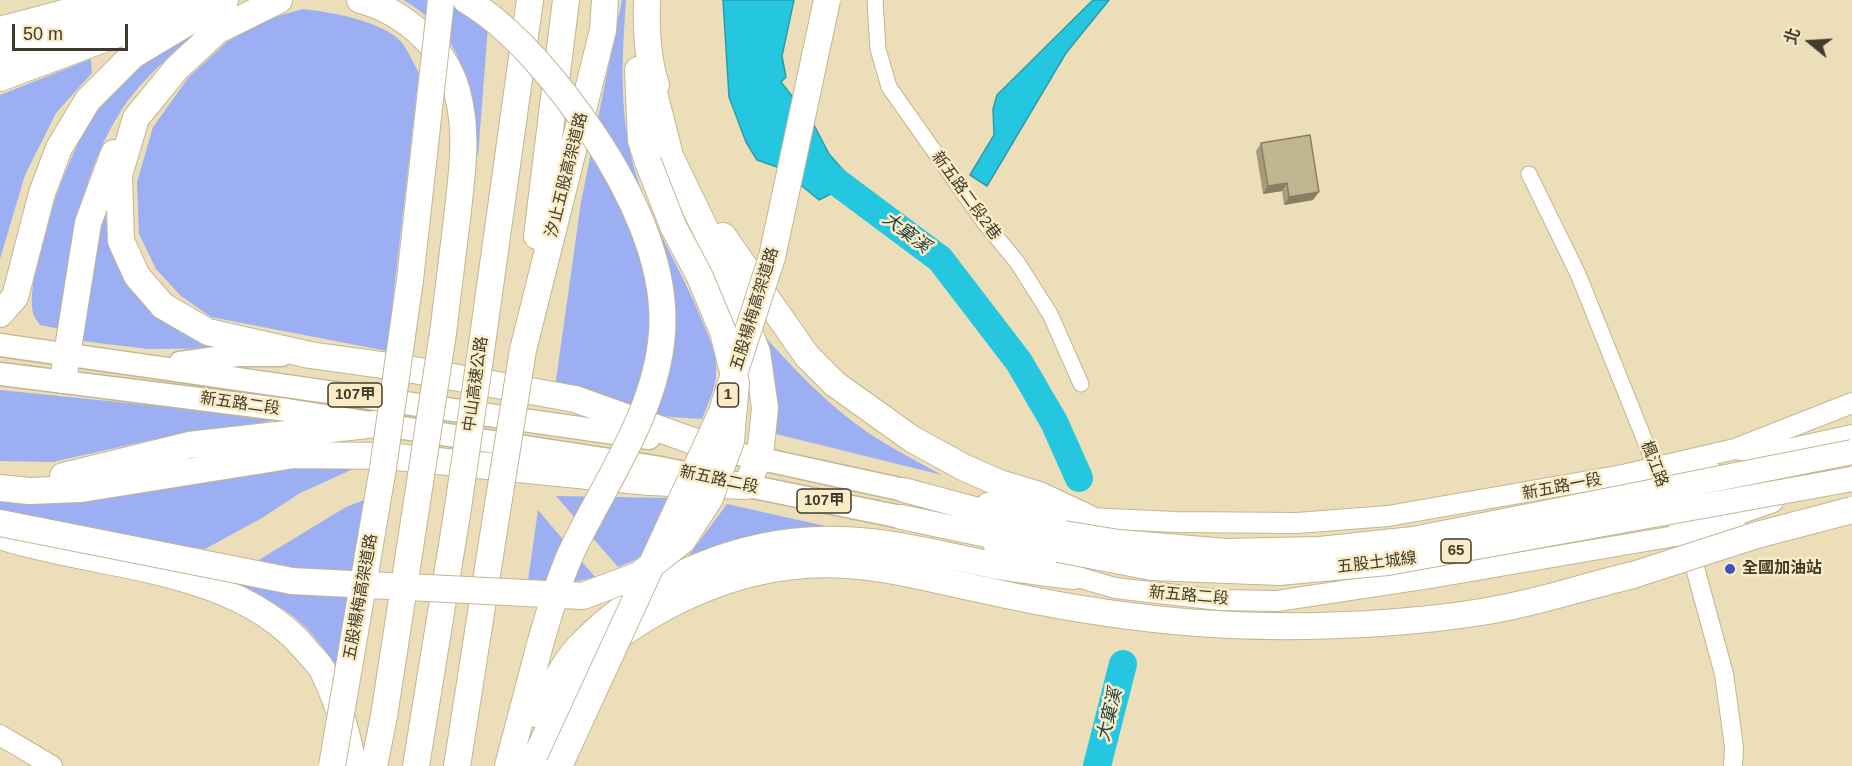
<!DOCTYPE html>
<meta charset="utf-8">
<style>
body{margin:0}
#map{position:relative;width:1852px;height:766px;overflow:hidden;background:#ebdeb9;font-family:Arial,"Noto Sans TC",sans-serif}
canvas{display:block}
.north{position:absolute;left:1780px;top:12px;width:60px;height:60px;-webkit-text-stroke:4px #f9ecc6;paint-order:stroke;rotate:288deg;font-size:16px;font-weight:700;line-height:24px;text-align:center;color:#403b2c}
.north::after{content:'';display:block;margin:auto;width:21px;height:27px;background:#403b2c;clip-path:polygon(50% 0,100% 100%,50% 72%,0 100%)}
.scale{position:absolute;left:12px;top:24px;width:116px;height:27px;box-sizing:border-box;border:3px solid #403b2c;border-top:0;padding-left:8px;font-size:18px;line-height:21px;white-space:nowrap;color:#403b2c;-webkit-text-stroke:4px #f9ecc6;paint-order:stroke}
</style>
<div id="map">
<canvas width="1852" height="766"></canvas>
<div class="north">北</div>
<div class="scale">50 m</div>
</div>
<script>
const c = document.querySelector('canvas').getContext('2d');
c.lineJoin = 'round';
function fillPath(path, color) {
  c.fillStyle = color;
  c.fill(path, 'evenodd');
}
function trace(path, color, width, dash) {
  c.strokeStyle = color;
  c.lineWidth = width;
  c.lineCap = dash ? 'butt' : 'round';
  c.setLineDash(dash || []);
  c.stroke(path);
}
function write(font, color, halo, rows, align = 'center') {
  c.font = font + ' Arial,"Noto Sans TC",sans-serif';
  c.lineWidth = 5;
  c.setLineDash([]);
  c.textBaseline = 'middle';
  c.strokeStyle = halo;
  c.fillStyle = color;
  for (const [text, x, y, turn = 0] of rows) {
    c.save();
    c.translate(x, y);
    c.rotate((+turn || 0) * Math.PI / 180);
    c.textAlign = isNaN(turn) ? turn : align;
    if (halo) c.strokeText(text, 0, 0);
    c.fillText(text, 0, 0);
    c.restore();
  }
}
fillPath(new Path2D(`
 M403 0H490L478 157C470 91 469 37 403 0Z
 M622 0H626C622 54 619 111 633 164 648 220 682 269 703 323 710 340 718 357 716 376 715 390 707 406 702 419L552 409 581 202Z
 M303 9C330 12 385 21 403 44 409 53 414 64 419 73L387 351 211 317 181 296 156 269 139 234 137 182 153 127 189 77 228 41 271 18Z
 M214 15C183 46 142 76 119 114 78 181 71 253 60 329L40 325C38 322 34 317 33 313 25 270 69 151 94 114 123 72 174 43 214 15Z
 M91 59 92 73 56 113 25 175 0 259V95Z
 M104 207 111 250 131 290 181 333 251 348 148 349 82 341Z
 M758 329C792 367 827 405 870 434 893 449 918 462 942 475L772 433Z
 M0 390 285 419 155 439 53 462 0 461Z
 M315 466H360L300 493 262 518 205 549 0 517V498L62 502 102 499 260 470Z
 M556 496 671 498 640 558 618 567Z
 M367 499 340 673C304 616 285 606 224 581L346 507Z
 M727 504 852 532 754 539 689 555Z
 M538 510 595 577 574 582 528 581Z`), '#9caff2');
const water = new Path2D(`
 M723 0H794L782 56 786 77 781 82 813 123 829 154 844 171V187L819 200 780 168 757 160 746 142 729 97Z
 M1093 0H1109L1066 53 987 186 970 175 994 135 993 109 997 95Z`);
fillPath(water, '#25c6df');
trace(water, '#2d9ca9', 1.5);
trace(new Path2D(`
 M814 165 940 259 1019 362 1054 422 1079 478
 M1097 766 1123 664`), '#25c6df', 28);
const minor = new Path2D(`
 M875 0 878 49 889 87 984 222 1017 262 1050 314 1081 384
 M1529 174 1578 274 1655 466`);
const tertiary = new Path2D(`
 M1668 502 1691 553 1724 674 1734 747 1733 766`);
const secondary = new Path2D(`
 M1740 450 1775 452 1852 435
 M987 503 1088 518 1176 522 1297 523 1388 516 1623 475 1735 449 1852 403
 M1687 532 1773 502
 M994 546 1074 576 1115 588 1220 600 1277 601 1429 578 1681 535 1712 536 1740 532
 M0 735 52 766`);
const primary = new Path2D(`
 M0 345 649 438
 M180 363 238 355H281
 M0 374 287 410 655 467 901 517
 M711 448 904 490`);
const trunk = new Path2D(`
 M1655 466 1700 477 1713 475
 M904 490 1064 533
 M901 517 1058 550`);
const motorway = new Path2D(`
 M279 0 218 30 177 68 136 118 119 175 121 241 137 276 163 306 208 332 310 355 403 368 575 399 710 447
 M360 0C406 12 450 52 459 100 468 140 461 179 457 219 452 257 448 295 443 333
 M647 0C646 28 647 58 656 85
 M0 30 113 0
 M0 55 158 0
 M638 70 641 140 648 162
 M0 78 192 6
 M537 236 566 0
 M723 236 807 356 835 384 912 439 963 467 999 483 1039 495 1088 518
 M0 314 15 297 42 193 59 148 88 100 133 55 225 0
 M523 350 603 30 605 0
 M480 358 530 0
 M63 380 88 223 114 153
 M63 476 189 445 376 424
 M0 488 29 491 81 489 294 455 387 456 649 482 746 486 760 456 765 408 757 352 724 268 670 156 654 93 651 71
 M0 536C99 568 235 565 306 650 311 656 319 663 323 671 337 700 348 735 353 766
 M539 715C549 693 561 667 578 648 643 579 744 537 840 540 892 541 942 555 993 565 1020 570 1047 573 1074 576
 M374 766 384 716
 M416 766 457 514
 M457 766 497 511
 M508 766 538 652
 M532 766C548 729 566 693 592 662 607 642 631 627 653 614 718 577 785 558 860 566 902 570 943 582 984 590 1046 604 1111 615 1174 621 1267 630 1383 627 1475 613 1526 606 1582 587 1633 575`);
trace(minor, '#c3b692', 17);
trace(tertiary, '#c3b692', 20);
trace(secondary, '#c3b692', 22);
trace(primary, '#c3b692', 25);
trace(trunk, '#c3b692', 26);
trace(motorway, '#c3b692', 28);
trace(minor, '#fff', 15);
trace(tertiary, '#fff', 18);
trace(secondary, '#fff', 20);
trace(primary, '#fff', 22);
trace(trunk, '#fff', 24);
trace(motorway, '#fff', 26);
const trunkBridge = new Path2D(`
 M1064 533 1119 542 1226 551 1320 549 1413 539 1852 452
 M1058 550 1152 568 1279 573 1388 563 1852 479`);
const motorwayBridge = new Path2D(`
 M466 0C514 28 562 88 593 134 630 189 667 264 662 332 657 412 604 483 571 553 557 585 547 619 538 652
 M497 511 523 350
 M457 514 480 358
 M0 523 292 581 583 596 639 575 683 540 710 498 731 441 736 383 723 332 700 277 673 226 648 162
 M1633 575 1757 535 1852 510
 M384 716 443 333
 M332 766 383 468 410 280 441 0
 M559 766 721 414 772 257 827 0`);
trace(trunkBridge, '#c3b692', 26, []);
trace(motorwayBridge, '#c3b692', 28, []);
trace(trunkBridge, '#fff', 24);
trace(motorwayBridge, '#fff', 26);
fillPath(new Path2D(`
 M1261 143 1313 200 1284 205 1282 191 1263 194 1256 151Z`), '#a69c7c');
fillPath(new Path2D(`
 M1287 183 1282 191 1263 194 1268 186Z
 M1319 192 1313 200 1284 205 1289 197Z`), '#877f65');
const building = new Path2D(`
 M1310 135 1319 192 1289 197 1287 183 1268 186 1261 143Z`);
fillPath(building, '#c1b590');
trace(building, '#877f65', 1.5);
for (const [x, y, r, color] of [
 [1730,569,6,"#3e50c3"]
]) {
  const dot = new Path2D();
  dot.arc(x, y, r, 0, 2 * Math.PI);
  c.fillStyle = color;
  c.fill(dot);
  trace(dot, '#f9ecc6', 2);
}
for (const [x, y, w] of [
 [355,395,54],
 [728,395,21],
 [824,501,54],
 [1456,551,30]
]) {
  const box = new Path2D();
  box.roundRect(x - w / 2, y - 12, w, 24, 4.5);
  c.fillStyle = '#f9ecc6';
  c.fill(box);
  trace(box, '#403b2c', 1.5);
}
write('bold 15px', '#403b2c', null, [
 ["107甲",355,395],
 ["1",728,395],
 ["107甲",824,501],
 ["65",1456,551]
]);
write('16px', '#403b2c', '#f9ecc6', [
 ["汐止五股高架道路",567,175,-76],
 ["新五路二段2巷",966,196,54],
 ["五股楊梅高架道路",755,309,-73],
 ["中山高速公路",476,384,-82],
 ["新五路二段",240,404,8],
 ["楓江路",1654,464,69],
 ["新五路二段",719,480,12],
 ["新五路一段",1562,487,-11],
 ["五股土城線",1377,563,-7],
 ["新五路二段",1189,596,5],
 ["五股楊梅高架道路",361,597,-80]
]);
write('bold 16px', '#403b2c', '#f9ecc6', [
 ["全國加油站",1742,569]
], 'left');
write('italic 18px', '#224046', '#f9ecc6', [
 ["大窠溪",906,233,37],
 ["大窠溪",1110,715,-76]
]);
</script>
